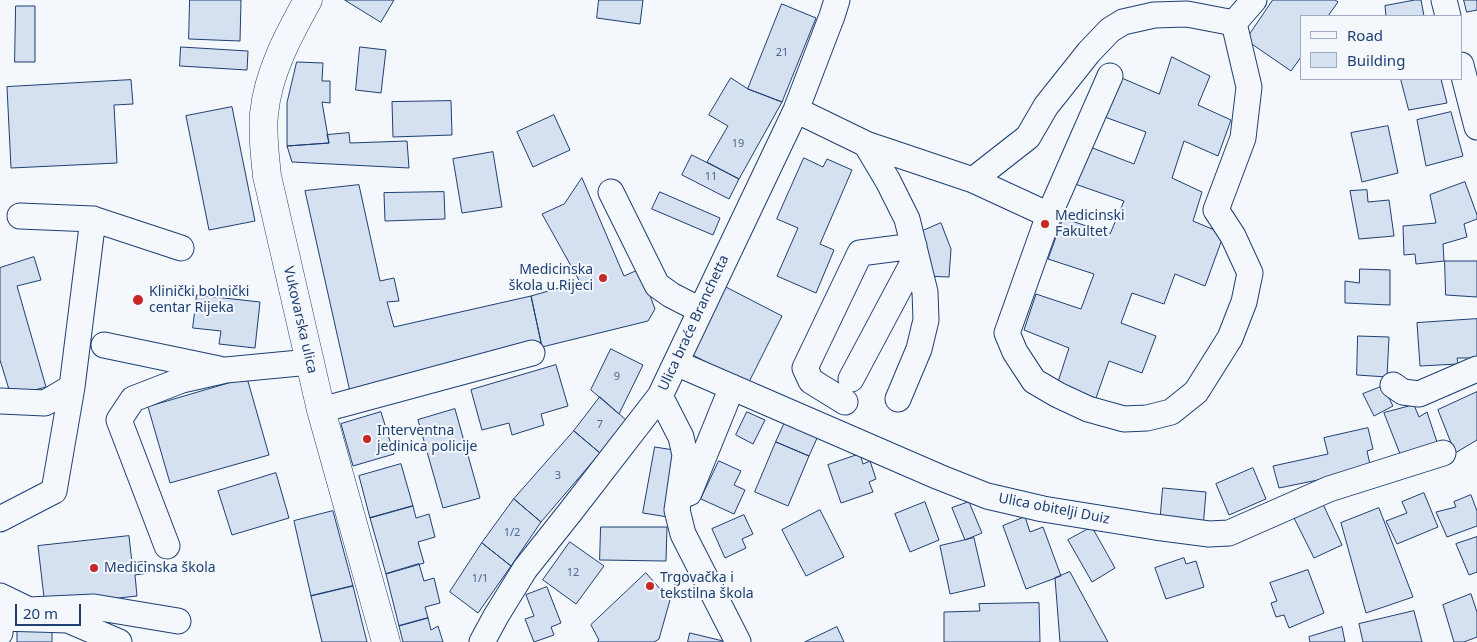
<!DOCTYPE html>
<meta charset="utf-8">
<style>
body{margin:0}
#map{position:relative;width:1477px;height:642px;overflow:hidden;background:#f4f7fb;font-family:"Noto Sans",sans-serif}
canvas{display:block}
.legend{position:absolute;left:1300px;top:15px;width:162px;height:65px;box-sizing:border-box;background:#f4f7fb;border:1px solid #9eadc5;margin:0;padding:6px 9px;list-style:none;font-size:15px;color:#1d3f73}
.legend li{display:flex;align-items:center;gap:10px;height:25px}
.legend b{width:25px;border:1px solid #9eadc5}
.scale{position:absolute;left:15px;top:604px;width:66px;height:22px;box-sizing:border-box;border:2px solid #1d3f73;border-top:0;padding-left:6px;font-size:15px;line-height:18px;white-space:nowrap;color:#1d3f73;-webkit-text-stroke:4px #f4f7fb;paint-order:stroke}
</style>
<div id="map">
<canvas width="1477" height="642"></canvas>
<ul class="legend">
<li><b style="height:6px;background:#f4f7fb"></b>Road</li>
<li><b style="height:14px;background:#d5e0f0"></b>Building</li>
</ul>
<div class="scale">20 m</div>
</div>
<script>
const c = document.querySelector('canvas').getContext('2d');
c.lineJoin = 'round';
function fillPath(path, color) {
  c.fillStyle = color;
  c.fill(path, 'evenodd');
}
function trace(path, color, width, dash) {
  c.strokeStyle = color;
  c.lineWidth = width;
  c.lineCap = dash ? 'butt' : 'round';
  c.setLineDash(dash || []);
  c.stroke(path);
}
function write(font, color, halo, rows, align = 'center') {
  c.font = font + ' "Noto Sans",sans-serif';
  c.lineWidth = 4;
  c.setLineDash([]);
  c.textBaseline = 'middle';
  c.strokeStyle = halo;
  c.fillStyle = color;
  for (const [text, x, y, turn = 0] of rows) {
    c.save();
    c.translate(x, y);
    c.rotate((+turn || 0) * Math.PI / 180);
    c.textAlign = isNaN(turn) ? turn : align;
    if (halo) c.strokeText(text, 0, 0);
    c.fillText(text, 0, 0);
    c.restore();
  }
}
const building = new Path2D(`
 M190 0H241L240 41 189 39Z
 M345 0H394L381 22Z
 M599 0H643L640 24 597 18Z
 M1273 0H1335L1338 2 1328 16H1301V57L1291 71 1246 40Z
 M1415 0H1421L1424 16H1386L1385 6Z
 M1464 0H1477V10L1467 12Z
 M782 4 816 18 782 102 748 89Z
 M16 6H35V62H15Z
 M181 47 248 51 247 70 180 66Z
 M360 47 386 50 381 93 356 90Z
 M1172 57 1210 76 1198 105 1231 120 1218 156 1184 141 1172 178 1202 192 1193 221 1224 234 1205 286 1175 274 1164 304 1132 293 1121 323 1156 336 1142 373 1109 361 1096 398 1057 385 1069 348 1024 330 1036 294 1081 309 1094 274 1048 259 1063 218 1110 234 1124 201 1075 184 1090 147 1134 164 1146 132 1102 116 1117 76 1159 94Z
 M297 62 323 63 322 81H330V103L322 102 329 143 287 146V103Z
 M731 78 748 89 782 102 739 179 707 162 728 126 709 115Z
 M1401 79H1441L1447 103 1409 110Z
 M131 80 133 104 114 105 117 163 11 168 7 87Z
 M451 101 452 135 393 137 392 102Z
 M232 107 255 221 209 230 186 116Z
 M1451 112 1463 156 1426 166 1417 120Z
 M554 115 570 150 533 167 517 132Z
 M1388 126 1398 173 1362 182 1351 133Z
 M349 133 350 143 407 141 409 168 292 162 287 146 329 143 327 135Z
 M493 152 502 207 462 213 453 159Z
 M692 155 739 179 729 199 682 175Z
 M804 158 823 167 827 159 852 170 820 244 834 250 816 293 777 276 798 228 777 219Z
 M582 178 624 276 640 269 655 309 648 321 542 347 531 296 580 282 542 214 564 204Z
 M1465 182 1477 215V219L1464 224 1467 237 1443 244 1444 261 1416 264 1415 254 1404 255 1403 226 1436 223 1430 195Z
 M359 185 380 281 394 278 399 301 387 302 394 327 531 296 542 347 350 392 305 191Z
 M1367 190 1368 202 1389 200 1394 236 1359 239 1350 191Z
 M444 192 445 219 385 221 384 193Z
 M660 192 720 218 713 235 652 209Z
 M941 223 951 249 949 277 923 276 918 233Z
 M34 257 41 280 17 286 46 387 11 396 0 360V268Z
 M1445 261H1477V297L1446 295Z
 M1360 269 1390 270V305L1345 303V281L1359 283Z
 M724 286 782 316 748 384 689 353Z
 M197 295 260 302 255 348 219 344 221 331 193 328Z
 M1477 319V358H1457L1458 364 1420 366 1417 323Z
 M1358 336 1389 337 1387 377 1357 375Z
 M611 349 643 365 619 414 591 390Z
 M556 365 568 406 541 414 544 425 512 435 509 423 482 430 471 390Z
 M247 378 269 455 170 483 148 407Z
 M1383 386 1393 406 1374 416 1363 394Z
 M1477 392V440L1455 453 1438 410Z
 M600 397 626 420 600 453 574 431Z
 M1414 405 1419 417 1427 412 1438 445 1402 459 1384 413Z
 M455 409 480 498 443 508 418 420Z
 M381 412 394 454 353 466 341 424Z
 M747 412 765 420 753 444 736 435Z
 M785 422 818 436 809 456 776 442Z
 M1368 428 1373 449 1367 451 1371 469 1279 488 1273 466 1328 454 1324 438Z
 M574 431 600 453 541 522 514 499Z
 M776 442 809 456 788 506 755 492Z
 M655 447 680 451 668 517 643 513Z
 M860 454 863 464 870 461 876 479 869 482 873 492 841 503 828 465Z
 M719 461 741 471 734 485 745 490 734 514 701 499Z
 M401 464 413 506 370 518 359 476Z
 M1253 468 1266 499 1229 515 1216 484Z
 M276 473 289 518 232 535 218 491Z
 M1163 488 1206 492 1203 528 1160 524Z
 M1424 493 1438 527 1397 544 1386 521 1407 513 1402 502Z
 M1471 495 1477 511V526L1447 537 1436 512 1456 507 1454 502Z
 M514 499 541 522 511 566 482 543Z
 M925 502 939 540 910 552 895 514Z
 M969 502 982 533 965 540 952 508Z
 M1322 502 1342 545 1314 558 1293 516Z
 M413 506 416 518 429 514 435 537 418 542 424 563 386 574 370 518Z
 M1379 508 1413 597 1366 613 1341 523Z
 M820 510 844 557 806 576 782 530Z
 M333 511 353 586 311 596 294 521Z
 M744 515 753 534 742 539 746 548 725 558 712 529Z
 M1025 517 1030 532 1043 527 1061 576 1026 589 1003 526Z
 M601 527H667L666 561 600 560Z
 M1092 527 1115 568 1092 582 1068 540Z
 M129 536 132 563 147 561 148 573 135 575 137 596 45 606 38 546Z
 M1477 537V572L1469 575 1456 544Z
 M974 538 985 586 950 594 940 546Z
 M570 542 604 566 576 604 543 580Z
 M482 543 511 566 478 613 450 592Z
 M1184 558 1186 564 1196 561 1204 587 1166 599 1155 568Z
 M419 564 424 581 434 578 440 603 425 607 428 618 399 626 386 574Z
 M1308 570 1324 613 1289 628 1284 615 1276 617 1271 603 1277 601 1270 583Z
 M1070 572 1108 642H1060L1055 578Z
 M646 573 670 600 659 639 654 642H597L599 640 591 625Z
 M353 586 367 642H322L311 596Z
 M547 587 561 623 551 627 554 635 534 642 525 619 534 616 526 595Z
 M1471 594 1477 612V637L1464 642H1454L1443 605Z
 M1039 603 1040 642H944V612L980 611 979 604Z
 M1414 611 1422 642H1363L1359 624Z
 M428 618 431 630 438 626 443 642H403L399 626Z
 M837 627 844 642H805Z
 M1342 627 1345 642H1310L1309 637Z
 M52 630V642H17V632Z
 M690 633 723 641V642H688Z`);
fillPath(building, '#d5e0f0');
trace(building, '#1d3f73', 1);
const minor = new Path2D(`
 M1444 0 1448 16
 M1461 65 1477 127
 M796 110 866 144 973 180 1028 137 1046 106 1089 52 1110 30 1123 22 1154 15 1187 14 1234 23
 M866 144 888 181 907 219 925 292 926 320 919 349 898 399
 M973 180 1049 215 1007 333 1015 352 1034 381 1058 395 1088 409 1124 419 1147 418 1171 412 1196 392 1230 338 1244 302 1250 273 1233 236 1216 210 1243 138 1249 87 1234 23 1254 0
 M611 192 657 285 671 295 700 310
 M1049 215 1110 76
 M20 216 93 219 181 248
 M104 345 219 369
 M676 363 939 477 987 496 1043 509 1155 527 1209 534 1229 533 1329 489 1443 453
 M851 379 916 257
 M1393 385 1403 392 1419 394 1477 369
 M660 396 681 437 685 455 677 510 683 534 738 642
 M0 401 45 403 72 387
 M845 402 811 381 805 368 860 253 914 246
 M321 410 532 353
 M684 495 689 493 732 387
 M0 519 54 491 72 387 93 219
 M167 546 119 420 133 399 182 380 226 370 310 362
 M0 596 29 610 94 607 178 621
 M0 633 1 618 68 620 119 642
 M482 642 496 616 525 569 571 511 660 396 796 110 832 16 837 0`);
const major = new Path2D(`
 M308 0C288 36 268 73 264 114 262 135 265 156 267 176L321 410 386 642`);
trace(minor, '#1d3f73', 27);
trace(major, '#1d3f73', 29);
trace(minor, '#f4f7fb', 25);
trace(major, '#f4f7fb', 28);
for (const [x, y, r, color] of [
 [1045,224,5,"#c62828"],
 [603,278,5,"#c62828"],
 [138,300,6,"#c62828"],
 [367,439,5,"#c62828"],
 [94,568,5,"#c62828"],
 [650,586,5,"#c62828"]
]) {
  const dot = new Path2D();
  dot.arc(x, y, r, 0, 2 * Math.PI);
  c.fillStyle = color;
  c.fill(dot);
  trace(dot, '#f4f7fb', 2);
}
write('11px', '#4b6792', null, [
 ["21",782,53],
 ["19",738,144],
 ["11",711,177],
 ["9",617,377],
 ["7",600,425],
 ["3",558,476],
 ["1/2",512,533],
 ["12",573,573],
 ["1/1",480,579]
]);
write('14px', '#1d3f73', '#f4f7fb', [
 ["Medicinski",1055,216],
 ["Fakultet",1055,232],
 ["Medicinska",593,270,"right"],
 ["škola u Rijeci",593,286,"right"],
 ["Klinički bolnički",149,292],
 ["centar Rijeka",149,308],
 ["Interventna",377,431],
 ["jedinica policije",377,447],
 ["Medicinska škola",104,568],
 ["Trgovačka i",660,578],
 ["tekstilna škola",660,594]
], 'left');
write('14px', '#1d3f73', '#f4f7fb', [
 ["Vukovarska ulica",300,320,77],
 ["Ulica braće Branchetta",694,323,-65],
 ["Ulica obitelji Duiz",1054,509,11]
]);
</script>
